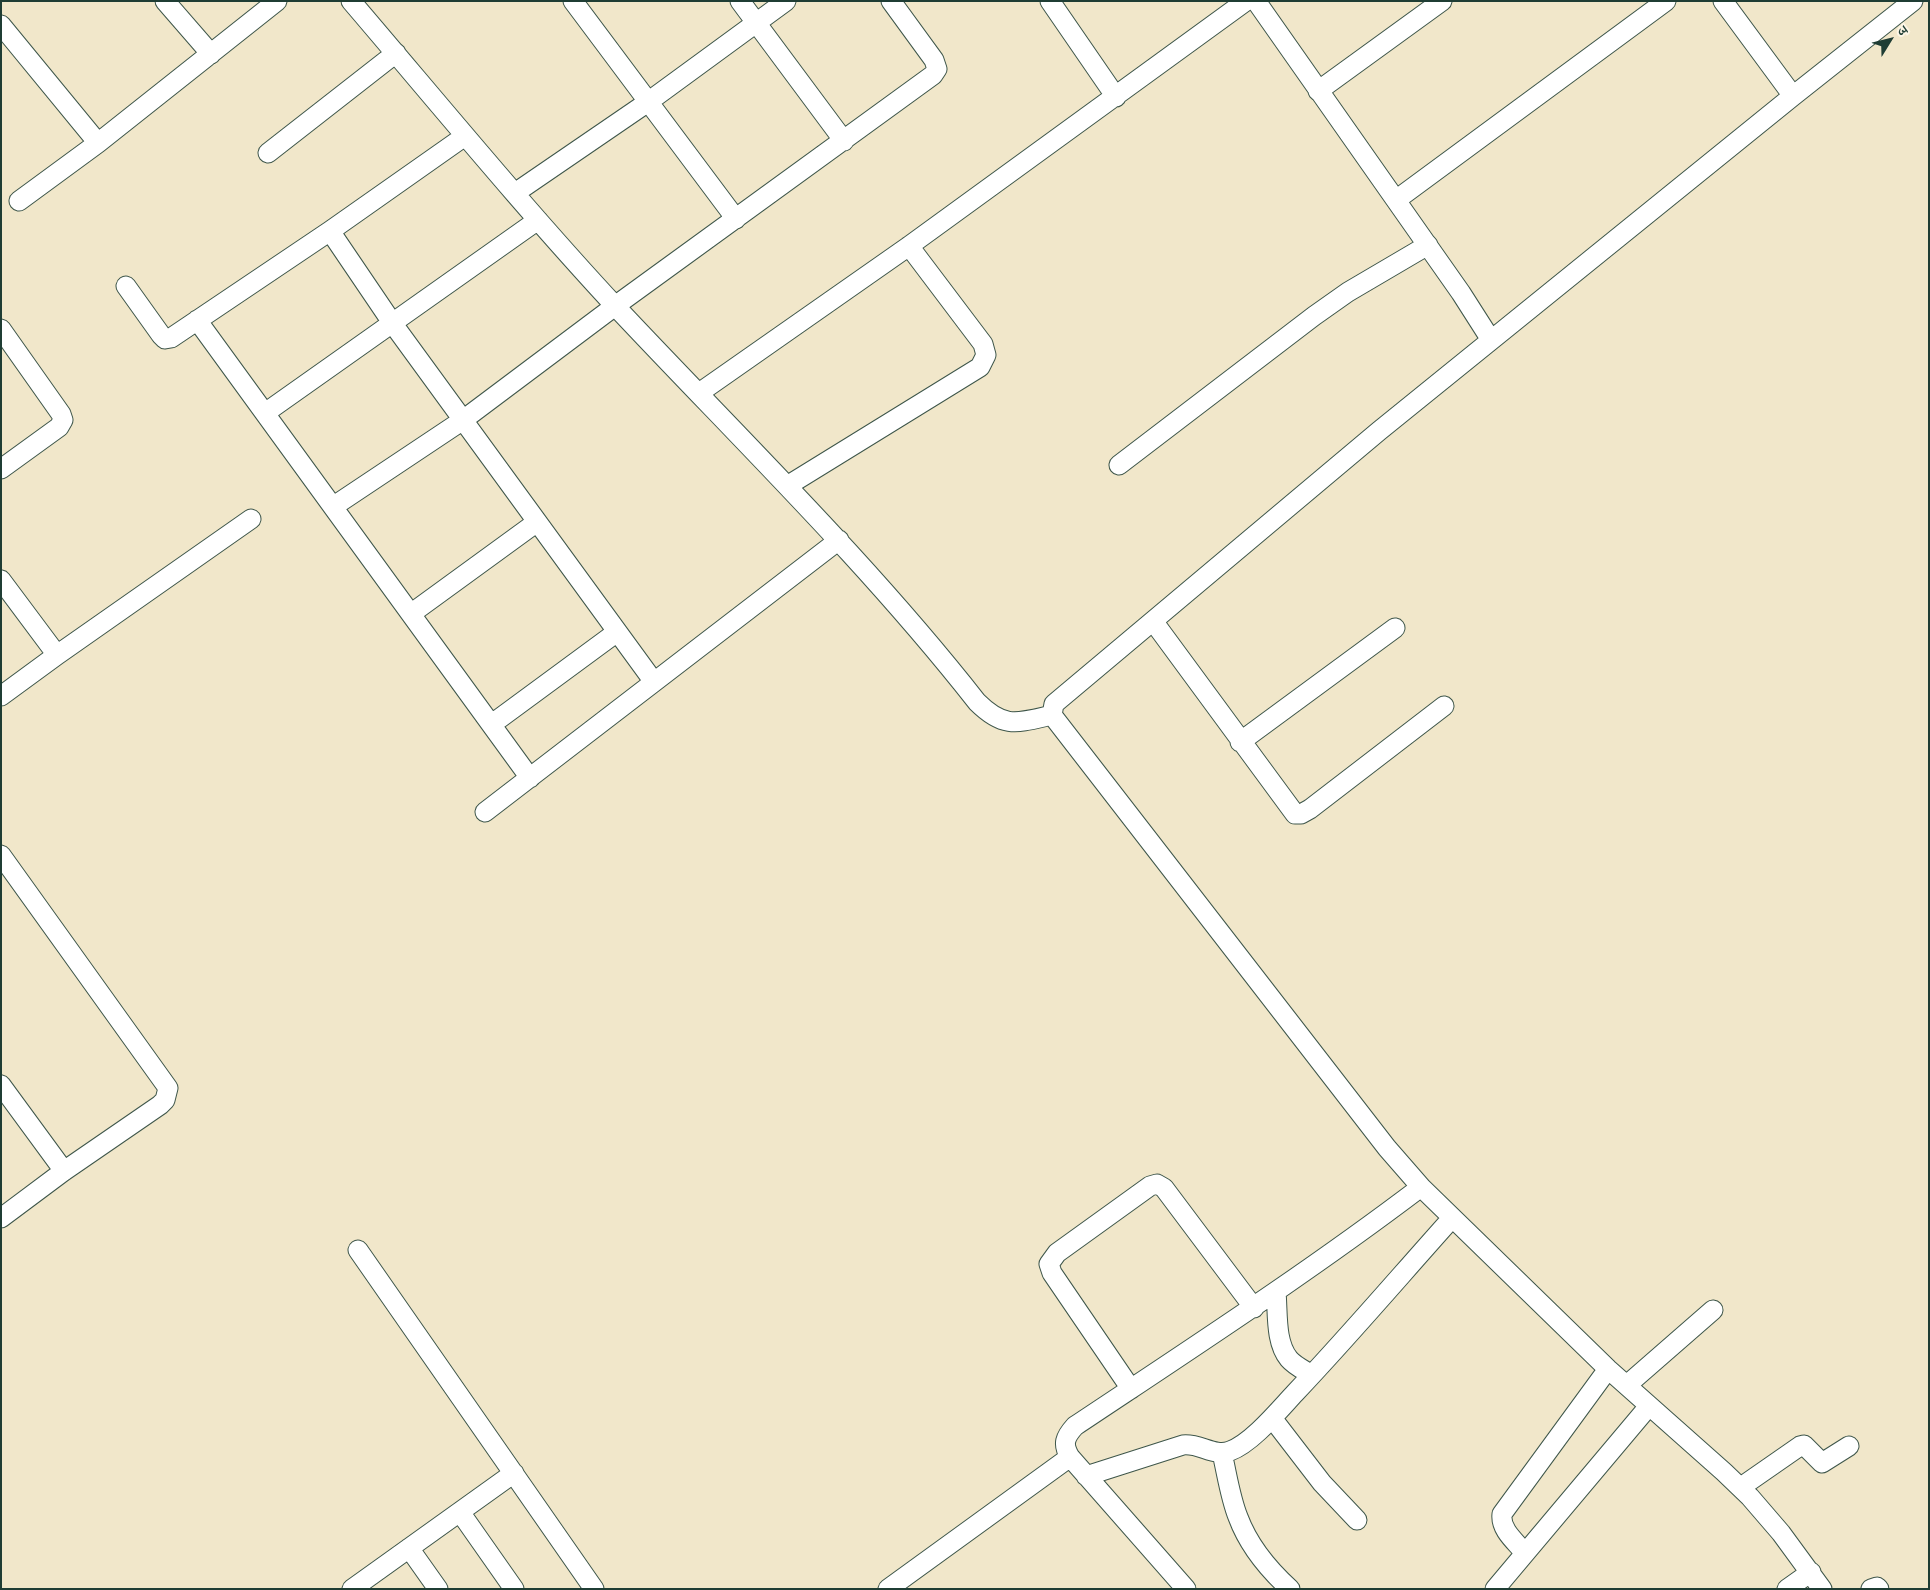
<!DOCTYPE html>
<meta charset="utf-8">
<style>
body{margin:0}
#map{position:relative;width:1930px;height:1590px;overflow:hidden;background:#f1e7ca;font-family:"IM FELL Double Pica","Noto Serif Devanagari",serif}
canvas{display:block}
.frame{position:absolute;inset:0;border:2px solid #1f3d34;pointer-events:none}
.north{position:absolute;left:1865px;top:15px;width:50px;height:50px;-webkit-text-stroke:4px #fcf5e5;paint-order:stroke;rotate:54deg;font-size:14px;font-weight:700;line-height:20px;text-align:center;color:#1f3d34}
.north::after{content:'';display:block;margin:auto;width:18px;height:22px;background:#1f3d34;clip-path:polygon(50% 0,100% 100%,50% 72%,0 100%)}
</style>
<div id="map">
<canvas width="1930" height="1590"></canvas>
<div class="frame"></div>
<div class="north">उ</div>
</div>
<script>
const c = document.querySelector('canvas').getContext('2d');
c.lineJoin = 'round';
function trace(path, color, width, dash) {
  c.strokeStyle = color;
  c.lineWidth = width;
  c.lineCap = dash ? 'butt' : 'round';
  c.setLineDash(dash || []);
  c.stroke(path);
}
const minor = new Path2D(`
 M165 1 211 54
 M351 1C439 104 525 209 617 308 739 438 867 562 977 702 1004 729 1017 723 1052 715
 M573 1 736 219
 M740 1 844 141
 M1050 1 1116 97
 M1256 1 1461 293 1491 340
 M1723 1 1793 96
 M1 25 98 143
 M1318 91 1442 1
 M268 153 396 53
 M515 193 648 102 786 1
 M1396 200 1666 1
 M19 201 98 143 277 1
 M330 231 393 324 654 682
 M126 286 161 335 165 339 171 338 330 231 465 136
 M197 320 530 778
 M1 329 61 414 63 420 59 427 1 469
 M699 393 909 246 1246 1
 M265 413 538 220
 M1119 465 1314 316 1348 292 1428 245
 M787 486 980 367 986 355 983 344 909 246
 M334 506 463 420 615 306 933 75 937 69 934 60 891 1
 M1 580 57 655
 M412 613 537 522
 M1153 621 1295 814H1301L1310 809 1444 706
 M1 696 57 655 251 519
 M1052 715 1387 1148 1421 1187 1608 1369 1724 1472 1750 1497 1781 1533 1822 1589
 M1052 715 1054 704 1379 431 1793 96 1913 1
 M492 724 617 632
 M1240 742 1395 628
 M485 812 839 540
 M1 855 168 1088 165 1100 160 1105 64 1171 1 1218
 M1 1085 64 1171
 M358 1250 594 1589
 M1276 1292C1278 1313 1275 1342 1289 1359 1295 1366 1304 1370 1312 1375
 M1627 1385 1713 1310
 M1131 1389 1052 1273 1049 1264 1057 1253 1150 1186 1157 1184 1164 1188 1254 1308
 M1272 1418 1322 1483 1357 1520
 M1222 1453C1227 1474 1230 1497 1238 1517 1248 1544 1268 1569 1290 1589
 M1086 1476 1183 1445C1200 1443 1214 1457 1230 1451 1252 1443 1279 1410 1295 1393 1349 1336 1400 1276 1452 1218
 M1741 1487 1800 1446 1804 1445 1822 1463 1849 1446
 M460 1512 514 1589
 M409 1548 438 1589
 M1525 1553C1516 1542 1500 1530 1502 1514L1608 1369
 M352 1589 514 1473
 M888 1589 1070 1457
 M1186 1589 1070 1457C1062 1444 1065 1437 1075 1426 1192 1348 1309 1272 1421 1187
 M1495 1589 1649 1406
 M1787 1589 1811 1572
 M1871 1589 1877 1587 1879 1589`);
trace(minor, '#3e564a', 21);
trace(minor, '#fff', 19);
</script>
